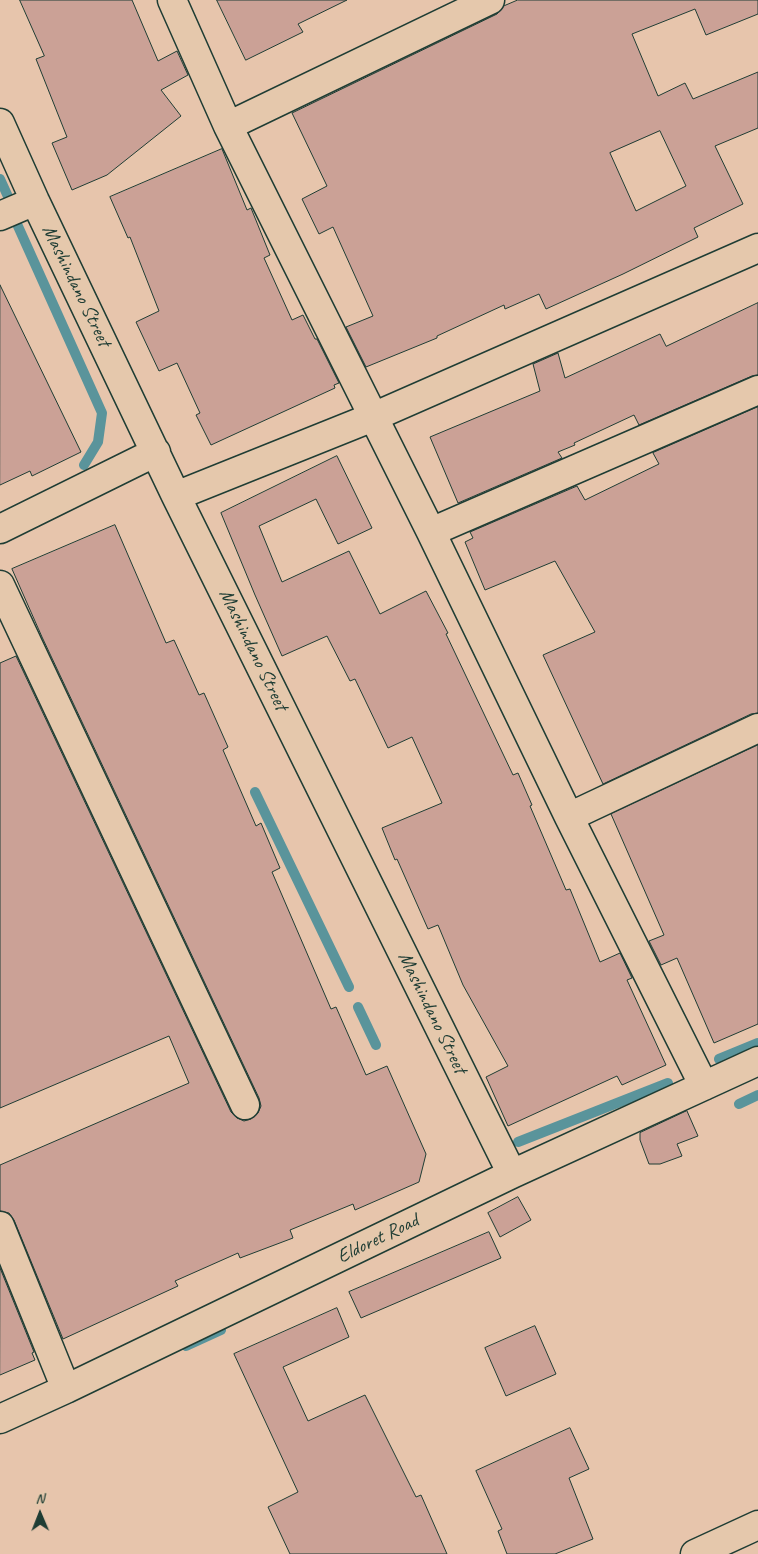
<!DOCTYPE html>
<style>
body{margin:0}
#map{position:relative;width:758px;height:1554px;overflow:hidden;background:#e7c5ac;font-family:Caveat,sans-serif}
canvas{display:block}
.north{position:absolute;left:15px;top:1489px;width:50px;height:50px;-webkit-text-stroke:4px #e5c8ac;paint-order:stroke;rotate:359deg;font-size:14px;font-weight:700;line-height:20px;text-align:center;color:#1f3d34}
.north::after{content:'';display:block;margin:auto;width:18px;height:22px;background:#1f3d34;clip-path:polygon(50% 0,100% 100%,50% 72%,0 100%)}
</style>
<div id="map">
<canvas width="758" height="1554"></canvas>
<div class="north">N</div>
</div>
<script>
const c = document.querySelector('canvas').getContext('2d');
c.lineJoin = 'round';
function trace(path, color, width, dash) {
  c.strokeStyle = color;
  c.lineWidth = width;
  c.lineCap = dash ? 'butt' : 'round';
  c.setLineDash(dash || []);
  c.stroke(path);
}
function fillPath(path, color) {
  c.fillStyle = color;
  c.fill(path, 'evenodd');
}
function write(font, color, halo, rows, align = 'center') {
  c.font = font + ' Caveat,sans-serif';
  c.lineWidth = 4;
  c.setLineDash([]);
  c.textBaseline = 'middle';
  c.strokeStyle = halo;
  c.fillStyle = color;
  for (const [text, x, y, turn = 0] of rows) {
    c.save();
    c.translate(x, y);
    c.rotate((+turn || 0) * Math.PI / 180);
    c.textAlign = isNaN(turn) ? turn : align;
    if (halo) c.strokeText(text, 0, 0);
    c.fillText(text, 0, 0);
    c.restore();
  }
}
trace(new Path2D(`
 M0 179 10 201
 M17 224 102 413 98 442 84 465
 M255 792 349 987
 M358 1007 376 1045
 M719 1059 758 1043
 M739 1104 758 1095
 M518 1142 668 1083
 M186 1346 221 1330`), '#5a949b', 10);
const building = new Path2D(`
 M20 0H132L158 61 177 51 188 75 161 90 181 116 107 175 72 190 52 143 67 137 36 59 44 56Z
 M217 0H347L298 24 303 32 246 60Z
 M518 0H758V14L706 35 695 9 632 34 658 96 685 83 693 99 758 72V128L715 146 743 204 694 228 698 237 623 274 546 309 539 294 505 309 504 305 437 336V338L366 367 346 327 373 316 333 227 319 234 302 199 327 186 292 113 497 14 504 6ZM660 131 686 186 636 211 610 153Z
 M222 149 247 210 251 208 270 255 264 258 292 320 303 315 315 339H317L339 383 334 385 335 388 211 445 196 415 200 413 177 363 159 371 136 322 159 311 130 237 128 238 110 197Z
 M0 285 81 452 32 476 30 471 0 485Z
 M758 303V375L752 376 639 425 634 415 574 443 575 445 558 452 562 458 458 503 430 437 540 391 533 364 558 353 565 378 660 334 666 346Z
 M758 407V713L751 714 603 784 543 655 595 632 555 561 485 590 465 542 473 538 470 532 577 486 585 500 659 464 653 453Z
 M337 456 372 528 338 544 316 499 259 526 282 582 349 551 380 614 426 591 448 633 446 634 513 775 518 773 532 805 530 806 566 890 570 889 600 962 620 953 632 978 627 980 666 1065 622 1085 617 1076 508 1126 486 1077 508 1066 463 985 438 925 428 929 397 859 395 860 382 828 442 803 412 737 388 748 355 679 350 681 327 636 282 656 255 595 221 513Z
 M115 525 166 643 174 640 199 695 204 693 228 747 223 750 256 826 261 823 280 868 272 872 331 1009 336 1007 366 1075 387 1066 426 1154 419 1182 355 1210 353 1204 290 1230 293 1238 240 1258 238 1253 175 1281 178 1286 63 1339 14 1220 9 1213 0 1211V1165L189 1083 169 1036 0 1108V663L16 656 231 1112 237 1118 244 1121 251 1119 258 1113 261 1106 259 1098 42 637 12 569Z
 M758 745V1024L714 1043 677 958 661 965 649 941 664 935 611 814Z
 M687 1111 698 1136 677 1144 682 1156 660 1164H649L640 1140V1133Z
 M518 1197 531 1220 500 1237 488 1213Z
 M489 1232 501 1258 361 1318 349 1292Z
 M0 1268 34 1352 32 1353 35 1360 0 1375Z
 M337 1308 349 1337 283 1367 308 1421 365 1395 416 1497 421 1495 447 1554H290L268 1507 298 1492 234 1354Z
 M535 1326 556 1374 506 1396 485 1348Z
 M570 1428 589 1469 569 1478 593 1539 555 1554H507L498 1531 502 1529 476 1471Z`);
fillPath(building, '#cba196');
trace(building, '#1f3d34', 1);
const street = new Path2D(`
 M172 0 228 126 431 532 569 817 704 1086
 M0 123 35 201 176 496 512 1174
 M228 126 490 0
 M0 216 35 201
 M176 496 373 417 758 248
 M0 529 156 452
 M431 532 758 390
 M0 585 245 1105
 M569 817 758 728
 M0 1226 66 1389
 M0 1419 66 1389 512 1174 758 1061
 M695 1554 758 1525`);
trace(street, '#1f3d34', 31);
trace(street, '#e5c8ac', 28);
write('20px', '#1f3d34', '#e5c8ac', [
 ["Mashindano Street",76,286,64],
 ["Mashindano Street",253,650,64],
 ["Mashindano Street",432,1013,64],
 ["Eldoret Road",378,1239,-26]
]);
</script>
